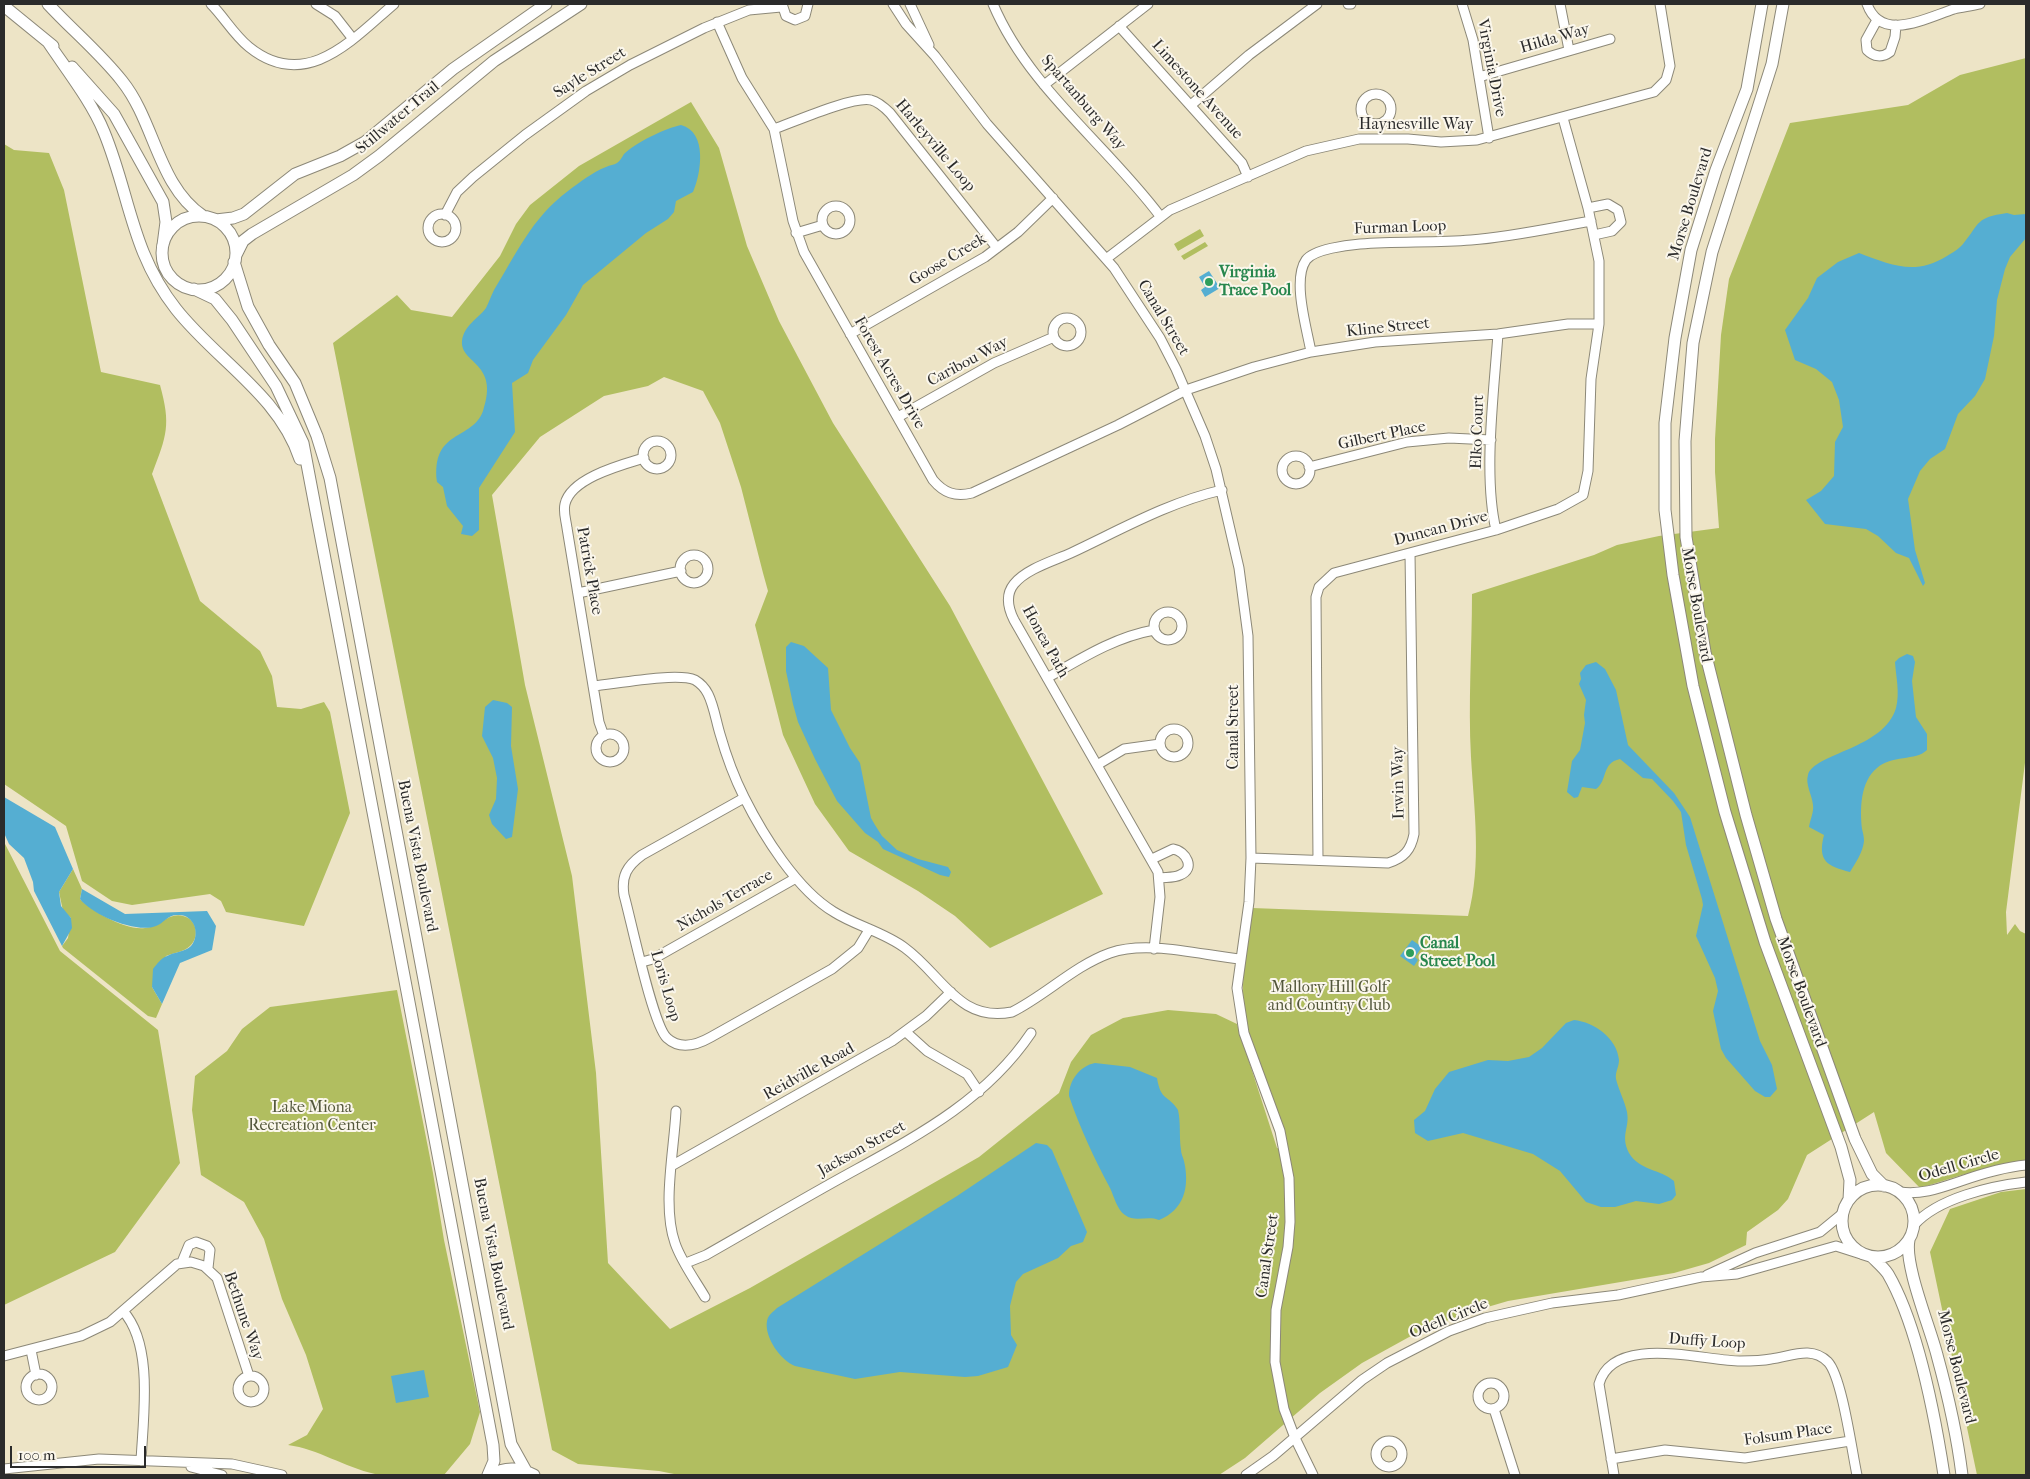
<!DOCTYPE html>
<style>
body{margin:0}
#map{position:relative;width:2030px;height:1479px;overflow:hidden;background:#ede4c6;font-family:"IM FELL French Canon",serif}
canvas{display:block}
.frame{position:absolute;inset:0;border:5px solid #2b2b2b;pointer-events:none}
.scale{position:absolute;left:10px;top:1446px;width:136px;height:22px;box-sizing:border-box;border:2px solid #2b2b2b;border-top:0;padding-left:6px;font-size:15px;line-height:18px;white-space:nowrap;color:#2b2b2b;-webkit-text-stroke:4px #fbf7ec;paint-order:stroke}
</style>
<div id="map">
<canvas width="2030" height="1479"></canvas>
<div class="frame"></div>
<div class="scale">100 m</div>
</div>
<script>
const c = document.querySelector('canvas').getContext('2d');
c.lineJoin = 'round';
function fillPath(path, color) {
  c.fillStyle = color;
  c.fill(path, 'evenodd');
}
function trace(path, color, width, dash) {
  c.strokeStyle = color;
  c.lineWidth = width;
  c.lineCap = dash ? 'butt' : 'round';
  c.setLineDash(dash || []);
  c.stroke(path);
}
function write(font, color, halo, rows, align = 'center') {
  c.font = font + ' "IM FELL French Canon",serif';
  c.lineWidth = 4;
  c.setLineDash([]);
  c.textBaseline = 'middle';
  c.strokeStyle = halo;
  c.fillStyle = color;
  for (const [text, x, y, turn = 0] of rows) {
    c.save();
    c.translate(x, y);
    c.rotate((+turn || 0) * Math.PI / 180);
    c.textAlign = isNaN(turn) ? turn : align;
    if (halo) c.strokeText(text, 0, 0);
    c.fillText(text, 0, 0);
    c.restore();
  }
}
fillPath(new Path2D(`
 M2026 58V755L2006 912 2007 935 2015 924 2020 931 2026 934V1160L1962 1175 1920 1188 1886 1153 1874 1112 1807 1155 1788 1199 1778 1210 1747 1232 1746 1245 1709 1263 1674 1273 1508 1301 1467 1313 1420 1331 1362 1363 1320 1393 1245 1458 1219 1475H679L659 1471 578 1464 552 1450 333 343 397 295 411 310 452 317 500 256 516 224 530 205 579 166 691 102 719 148 747 246 779 321 833 423 950 606 1103 894 990 948 955 916 918 891 849 851 815 804 783 735 755 625 768 591 763 573 741 487 720 423 703 391 664 377 648 386 604 396 540 437 492 495 525 685 572 876 596 1073 608 1263 670 1329 750 1288 979 1157 1059 1093 1071 1062 1091 1035 1123 1018 1168 1010 1216 1014 1237 1024 1277 1148 1288 1150C1281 1109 1260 1073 1249 1033 1237 991 1246 950 1252 908L1468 916C1482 864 1474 810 1471 757 1468 703 1472 648 1472 594L1594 555 1617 545 1659 536 1719 528 1715 472V439L1721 335 1729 279 1790 123 1908 105 1960 75Z
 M4 144 14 150 49 153 64 190 101 372 160 385C171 425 167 435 152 474L200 601 260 651 272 676 277 707 301 709 324 702 330 712 350 813 304 926 226 912 221 901 210 894 132 905 112 901 82 881 66 826 4 784Z
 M1200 229 1204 236 1178 251 1174 244Z
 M1205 242 1208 246 1184 260 1181 256Z
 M4 842 60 951 158 1030 180 1163 115 1252 4 1305Z
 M73 869 82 889 80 899C92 911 126 931 145 928 159 927 169 912 183 916 197 919 200 937 190 946 184 952 173 953 166 956L152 987 162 1004 156 1018 148 1016 63 948 62 946 68 938 71 918 63 911 59 892Z
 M397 990 433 1173 444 1240 480 1412 470 1444 444 1475C422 1475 396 1479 375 1474 344 1467 318 1449 288 1445L307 1435 323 1409 306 1355 282 1299 264 1239 244 1202 201 1175 192 1110 195 1076 227 1051 242 1029 270 1007Z
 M2026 1189V1475H1977L1930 1252 1950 1209 2001 1192Z`), '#b1be60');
fillPath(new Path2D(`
 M681 125C708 132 701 174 693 192L676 201 674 212 668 219 646 233 583 285 566 315 533 360 528 373 512 383 515 432 479 488V530L472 536 461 534 463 526 447 506 443 487 437 482C431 429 472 441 483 411 500 362 460 364 462 341 464 325 478 319 486 308 489 302 491 296 494 290 517 253 531 219 568 191 580 182 593 172 606 167 610 165 614 165 617 163 620 161 622 157 624 154 635 143 666 128 681 125Z
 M2007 213 2014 215 2026 214V238L2010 257 2005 269 1997 300 1994 336 1985 379 1975 396 1958 414 1945 449 1930 459 1920 471 1908 499 1915 550 1925 583 1923 586 1909 558 1896 553 1878 536 1866 529 1825 524 1806 500 1821 491 1834 476 1835 442 1843 427 1839 400 1832 382 1816 369 1795 360 1785 330 1808 298 1817 278 1838 262 1859 253C1891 265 1915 276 1947 256 1952 253 1959 249 1963 244 1981 222 1975 218 2007 213Z
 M1209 271 1220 288 1205 297 1201 290 1205 287 1199 277Z
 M791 642 804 646 828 668 831 710 850 748 860 763 871 818 875 825 882 836 897 850 918 859 948 867 951 872 949 877 940 875 883 849 878 842 865 833 837 801 815 759 798 722 793 704 786 671V647Z
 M1907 654 1913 656 1915 662 1912 681 1916 717 1927 734V750C1916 761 1891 755 1877 768 1860 782 1860 809 1862 829 1863 833 1864 837 1864 841 1863 852 1856 862 1850 872 1828 866 1817 862 1824 835L1809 827C1810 820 1814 812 1813 805 1812 795 1805 784 1808 775 1814 753 1884 749 1896 708 1900 693 1896 677 1895 662L1899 658Z
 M1596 662 1605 669 1616 690 1628 745 1674 793 1690 817 1760 1041 1772 1065 1777 1089 1770 1097H1765L1755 1091 1726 1058 1721 1049 1713 1011 1718 991 1715 978 1696 936 1703 905 1702 899 1686 845 1681 812 1673 801 1652 779 1643 778 1620 759C1601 763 1608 781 1596 789L1582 787 1578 797 1574 798 1567 792 1572 761 1580 750 1585 723 1584 715 1586 700 1579 684 1581 679 1580 673 1586 665Z
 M493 700 507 703 512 707 511 746 518 789 512 837 506 839 492 824 489 815 496 799 497 778 493 758 482 736 485 707Z
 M4 797 55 827 73 869 59 892 61 906 71 918 72 928 62 946 34 891 33 882 24 858 9 844 4 833Z
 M82 889 125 914 207 911 216 926 212 950 180 963 162 1004 152 987 153 969C157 964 161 958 167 956 174 952 185 952 191 946 201 934 194 915 179 915 168 914 164 923 156 926 136 934 91 914 80 899Z
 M1412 940 1422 947 1415 957 1418 960 1414 966 1400 956Z
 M1574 1020C1594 1022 1617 1038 1619 1060 1619 1067 1615 1072 1616 1079 1619 1091 1625 1102 1627 1112 1630 1128 1620 1135 1629 1153 1640 1171 1660 1169 1674 1181L1676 1195 1672 1200 1659 1204 1636 1201 1615 1207H1601L1586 1202 1560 1171 1533 1154 1463 1133 1428 1141 1415 1133 1414 1120 1425 1111 1435 1089 1449 1072 1488 1060 1508 1061 1529 1057 1542 1048 1566 1023Z
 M1095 1063 1130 1067 1157 1078C1161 1102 1168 1094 1178 1110 1181 1123 1179 1137 1181 1150 1181 1154 1183 1157 1184 1161 1190 1187 1184 1210 1159 1220 1147 1215 1136 1223 1125 1215 1117 1210 1114 1196 1110 1188 1094 1158 1080 1128 1069 1096 1069 1080 1080 1066 1095 1063Z
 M1036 1143 1047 1145 1052 1150 1087 1232 1083 1242 1071 1246 1058 1258 1023 1274 1016 1282 1010 1306 1011 1335 1017 1345 1008 1367 978 1376 965 1377 900 1372 855 1379 795 1366C781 1361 764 1337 767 1321 768 1315 773 1312 777 1308L957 1196Z
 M424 1370 429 1397 396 1403 391 1376Z`), '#55aed2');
const minor = new Path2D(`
 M211 4C224 17 234 35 249 47 306 93 353 39 394 4
 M316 4 335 16 353 39
 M782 4 786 16 795 20 805 16 808 4
 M893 4 906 24 935 56 987 124 1114 268 1160 338 1176 369 1205 436 1216 469 1239 568 1248 636 1251 858 1249 902 1237 988 1244 1033 1280 1131 1289 1178 1290 1222 1288 1247 1276 1310 1275 1362 1284 1409 1295 1438 1313 1475
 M910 4 929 45
 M993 4C1028 87 1107 145 1160 216
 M1348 4H1351
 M1462 4 1473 40 1489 138
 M1560 4 1569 50
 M1867 4C1881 43 1926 18 1954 9 1963 7 1972 6 1980 4
 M1877 20 1866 40 1867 50C1874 57 1882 58 1890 52L1895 37 1896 25
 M717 22 742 78 774 129 793 221 804 252 933 480C944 493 955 497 972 493L1118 425 1186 390 1254 367 1311 352 1375 342 1498 334 1568 324H1599
 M1119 26 1242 163 1248 177
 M1479 77 1610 39
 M1044 85 1148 4
 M1361 109a15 15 0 1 1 30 0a15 15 0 1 1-30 0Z
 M1191 105 1249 55 1317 4
 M774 129C794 122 853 96 871 100 879 102 885 108 890 113L997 248
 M822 220a14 14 0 1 1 28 0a14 14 0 1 1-28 0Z
 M1588 208 1608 204 1618 210 1621 222 1612 231 1594 235
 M428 228a14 14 0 1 1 28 0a14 14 0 1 1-28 0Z
 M445 215 457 192 473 177 525 135 586 91 630 65 704 28 749 10 781 7
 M796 233 823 225
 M1106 259 1170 210 1306 151 1359 139H1408L1441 142 1477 140 1654 92 1666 80 1670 66 1660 4
 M1053 332a14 14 0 1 1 28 0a14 14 0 1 1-28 0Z
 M850 334 985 257 1018 232 1053 198
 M1311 352C1307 329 1292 280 1306 260 1314 249 1348 245 1360 244 1397 241 1434 243 1471 240 1511 237 1551 228 1591 221
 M898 417 994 363 1054 337
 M643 455a14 14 0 1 1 28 0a14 14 0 1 1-28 0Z
 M1282 470a14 14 0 1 1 28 0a14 14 0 1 1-28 0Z
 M1309 467 1407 442 1449 438 1491 440
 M1496 530C1483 476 1494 391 1498 334
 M680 569a14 14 0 1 1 28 0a14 14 0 1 1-28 0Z
 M578 593 681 571
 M1154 626a14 14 0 1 1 28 0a14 14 0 1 1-28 0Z
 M1047 678C1082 658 1115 637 1154 630
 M593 686C615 684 677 672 695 680 700 683 705 688 708 694 714 706 716 721 720 734 726 755 734 777 744 797 763 835 797 890 834 912 856 926 884 932 905 948 942 975 959 1023 1012 1012 1046 995 1074 966 1110 953 1147 940 1201 955 1239 959
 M1160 743a14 14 0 1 1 28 0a14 14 0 1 1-28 0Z
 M596 748a14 14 0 1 1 28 0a14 14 0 1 1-28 0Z
 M604 736 599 722 567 528C566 520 563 512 565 504 571 478 621 465 644 458
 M1097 765 1124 749 1160 744
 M744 798 642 855C627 866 621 876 624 895 631 920 653 1026 667 1038 680 1050 697 1045 711 1037L832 969 858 948 869 930
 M1251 858 1388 863C1404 858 1411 850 1414 834L1410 553
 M1152 859 1173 849C1186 851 1196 869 1180 875 1174 878 1166 877 1159 878
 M1318 860 1316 597 1319 587 1334 573 1496 530 1558 509 1583 495 1588 471 1591 379 1599 324V261L1588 208 1563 118
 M1154 949 1160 897 1158 872 1014 620C1008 608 1005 595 1014 584 1026 569 1053 561 1071 553 1120 530 1169 502 1222 490
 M642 962 653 959 796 878
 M906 1032 927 1051 967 1074 979 1092
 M676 1111C674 1151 662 1206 675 1243 681 1261 695 1280 705 1297
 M673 1165 892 1041 926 1016 951 992
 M1900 1192C1922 1195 1940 1188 1961 1181 1981 1174 2005 1167 2026 1165
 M1914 1225C1938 1198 1991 1186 2026 1182
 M182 1262 189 1245 196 1242 207 1246 210 1250 208 1268
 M686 1263 706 1255C750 1230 794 1204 839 1179 911 1139 984 1103 1031 1033
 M1707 1275 1755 1253 1820 1232 1842 1214
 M123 1311C154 1345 143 1418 141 1461
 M31 1350 36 1375
 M4 1356 81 1336 110 1322 177 1264 191 1262 204 1266 217 1278 249 1376
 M26 1387a13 13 0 1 1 26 0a13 13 0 1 1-26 0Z
 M238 1389a13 13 0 1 1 26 0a13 13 0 1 1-26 0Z
 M1478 1396a13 13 0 1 1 26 0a13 13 0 1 1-26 0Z
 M1494 1409 1515 1475
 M1376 1454a13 13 0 1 1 26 0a13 13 0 1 1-26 0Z
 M1611 1459 1665 1450 1745 1458 1850 1441
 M191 1467 222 1475
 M4 1469 99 1459 232 1464 282 1475
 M1246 1475 1273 1456 1362 1380 1387 1363 1449 1331 1485 1318 1552 1303 1618 1295 1701 1277 1737 1274 1836 1246 1861 1254
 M1614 1475 1599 1384C1613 1333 1704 1361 1740 1361 1750 1361 1761 1361 1771 1359 1790 1357 1811 1345 1828 1362 1842 1377 1852 1452 1857 1475`);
const major = new Path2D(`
 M48 4C72 30 100 53 122 81 155 122 158 186 203 216
 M1762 4 1747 89 1716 170 1691 250 1675 338 1665 423V510L1673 575 1693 686 1725 812 1765 942 1841 1147 1850 1180 1849 1200
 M1783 4 1772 64 1712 252 1693 343 1685 441 1686 537 1705 652 1746 815 1776 919 1855 1139 1872 1174 1884 1186
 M4 6 53 46
 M48 42C66 69 92 102 104 132 130 195 131 252 176 309 216 360 279 395 300 459
 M72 67 114 114 163 202 166 222 163 245
 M162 253a37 37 0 1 1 74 0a37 37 0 1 1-74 0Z
 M216 220 233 218 244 214 295 174 340 156 365 142 453 69 546 4
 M236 255 243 241 252 234 353 175 379 156 494 61 581 4
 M234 262 248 307 269 345 295 383 317 436 330 478 511 1444 526 1471
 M194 289 215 299 232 320 276 386 303 443 493 1445 494 1461 488 1475
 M1842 1221a36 36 0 1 1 72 0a36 36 0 1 1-72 0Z
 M1909 1240C1904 1265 1930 1327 1937 1355 1948 1395 1957 1434 1962 1475
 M1872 1257C1877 1262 1884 1268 1888 1274 1917 1324 1935 1417 1944 1475
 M492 1475C505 1466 521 1468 534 1475`);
trace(minor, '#8c8878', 11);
trace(major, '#8c8878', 13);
trace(minor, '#fff', 9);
trace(major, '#fff', 11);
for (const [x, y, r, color] of [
 [1209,282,5,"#2e9e5b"],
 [1410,953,5,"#2e9e5b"]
]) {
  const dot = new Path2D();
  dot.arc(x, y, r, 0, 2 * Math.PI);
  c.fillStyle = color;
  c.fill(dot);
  trace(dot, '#fbf7ec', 2);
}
write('16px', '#2b2b2b', '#fbf7ec', [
 ["Hilda Way",1555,39,-16],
 ["Virginia Drive",1491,68,79],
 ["Sayle Street",590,73,-32],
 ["Limestone Avenue",1197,90,48],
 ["Spartanburg Way",1083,103,49],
 ["Stillwater Trail",398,118,-40],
 ["Haynesville Way",1416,125],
 ["Harleyville Loop",935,146,50],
 ["Morse Boulevard",1691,204,-73],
 ["Furman Loop",1400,228,-2],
 ["Goose Creek",948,260,-31],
 ["Canal Street",1163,318,59],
 ["Kline Street",1388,328,-6],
 ["Caribou Way",968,362,-28],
 ["Forest Acres Drive",889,373,60],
 ["Elko Court",1478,432,-88],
 ["Gilbert Place",1382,436,-12],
 ["Duncan Drive",1441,529,-15],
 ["Patrick Place",589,571,80],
 ["Morse Boulevard",1696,605,80],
 ["Honea Path",1045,642,61],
 ["Canal Street",1234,727,-90],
 ["Irwin Way",1399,783,-91],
 ["Buena Vista Boulevard",417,856,79],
 ["Nichols Terrace",725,901,-30],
 ["Loris Loop",665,986,74],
 ["Morse Boulevard",1801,992,70],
 ["Reidville Road",809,1072,-29],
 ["Jackson Street",862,1149,-29],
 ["Odell Circle",1959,1166,-16],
 ["Buena Vista Boulevard",493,1254,79],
 ["Canal Street",1268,1256,-82],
 ["Bethune Way",243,1316,71],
 ["Odell Circle",1449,1319,-22],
 ["Duffy Loop",1707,1342,4],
 ["Morse Boulevard",1956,1367,76],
 ["Folsum Place",1788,1435,-8]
]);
write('bold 16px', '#27864d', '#fbf7ec', [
 ["Virginia",1219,273],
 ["Trace Pool",1219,291],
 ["Canal",1420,944],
 ["Street Pool",1420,962]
], 'left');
write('16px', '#53573b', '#fbf7ec', [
 ["Mallory Hill Golf",1329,988],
 ["and Country Club",1329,1006],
 ["Lake Miona",312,1108],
 ["Recreation Center",312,1126]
]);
</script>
